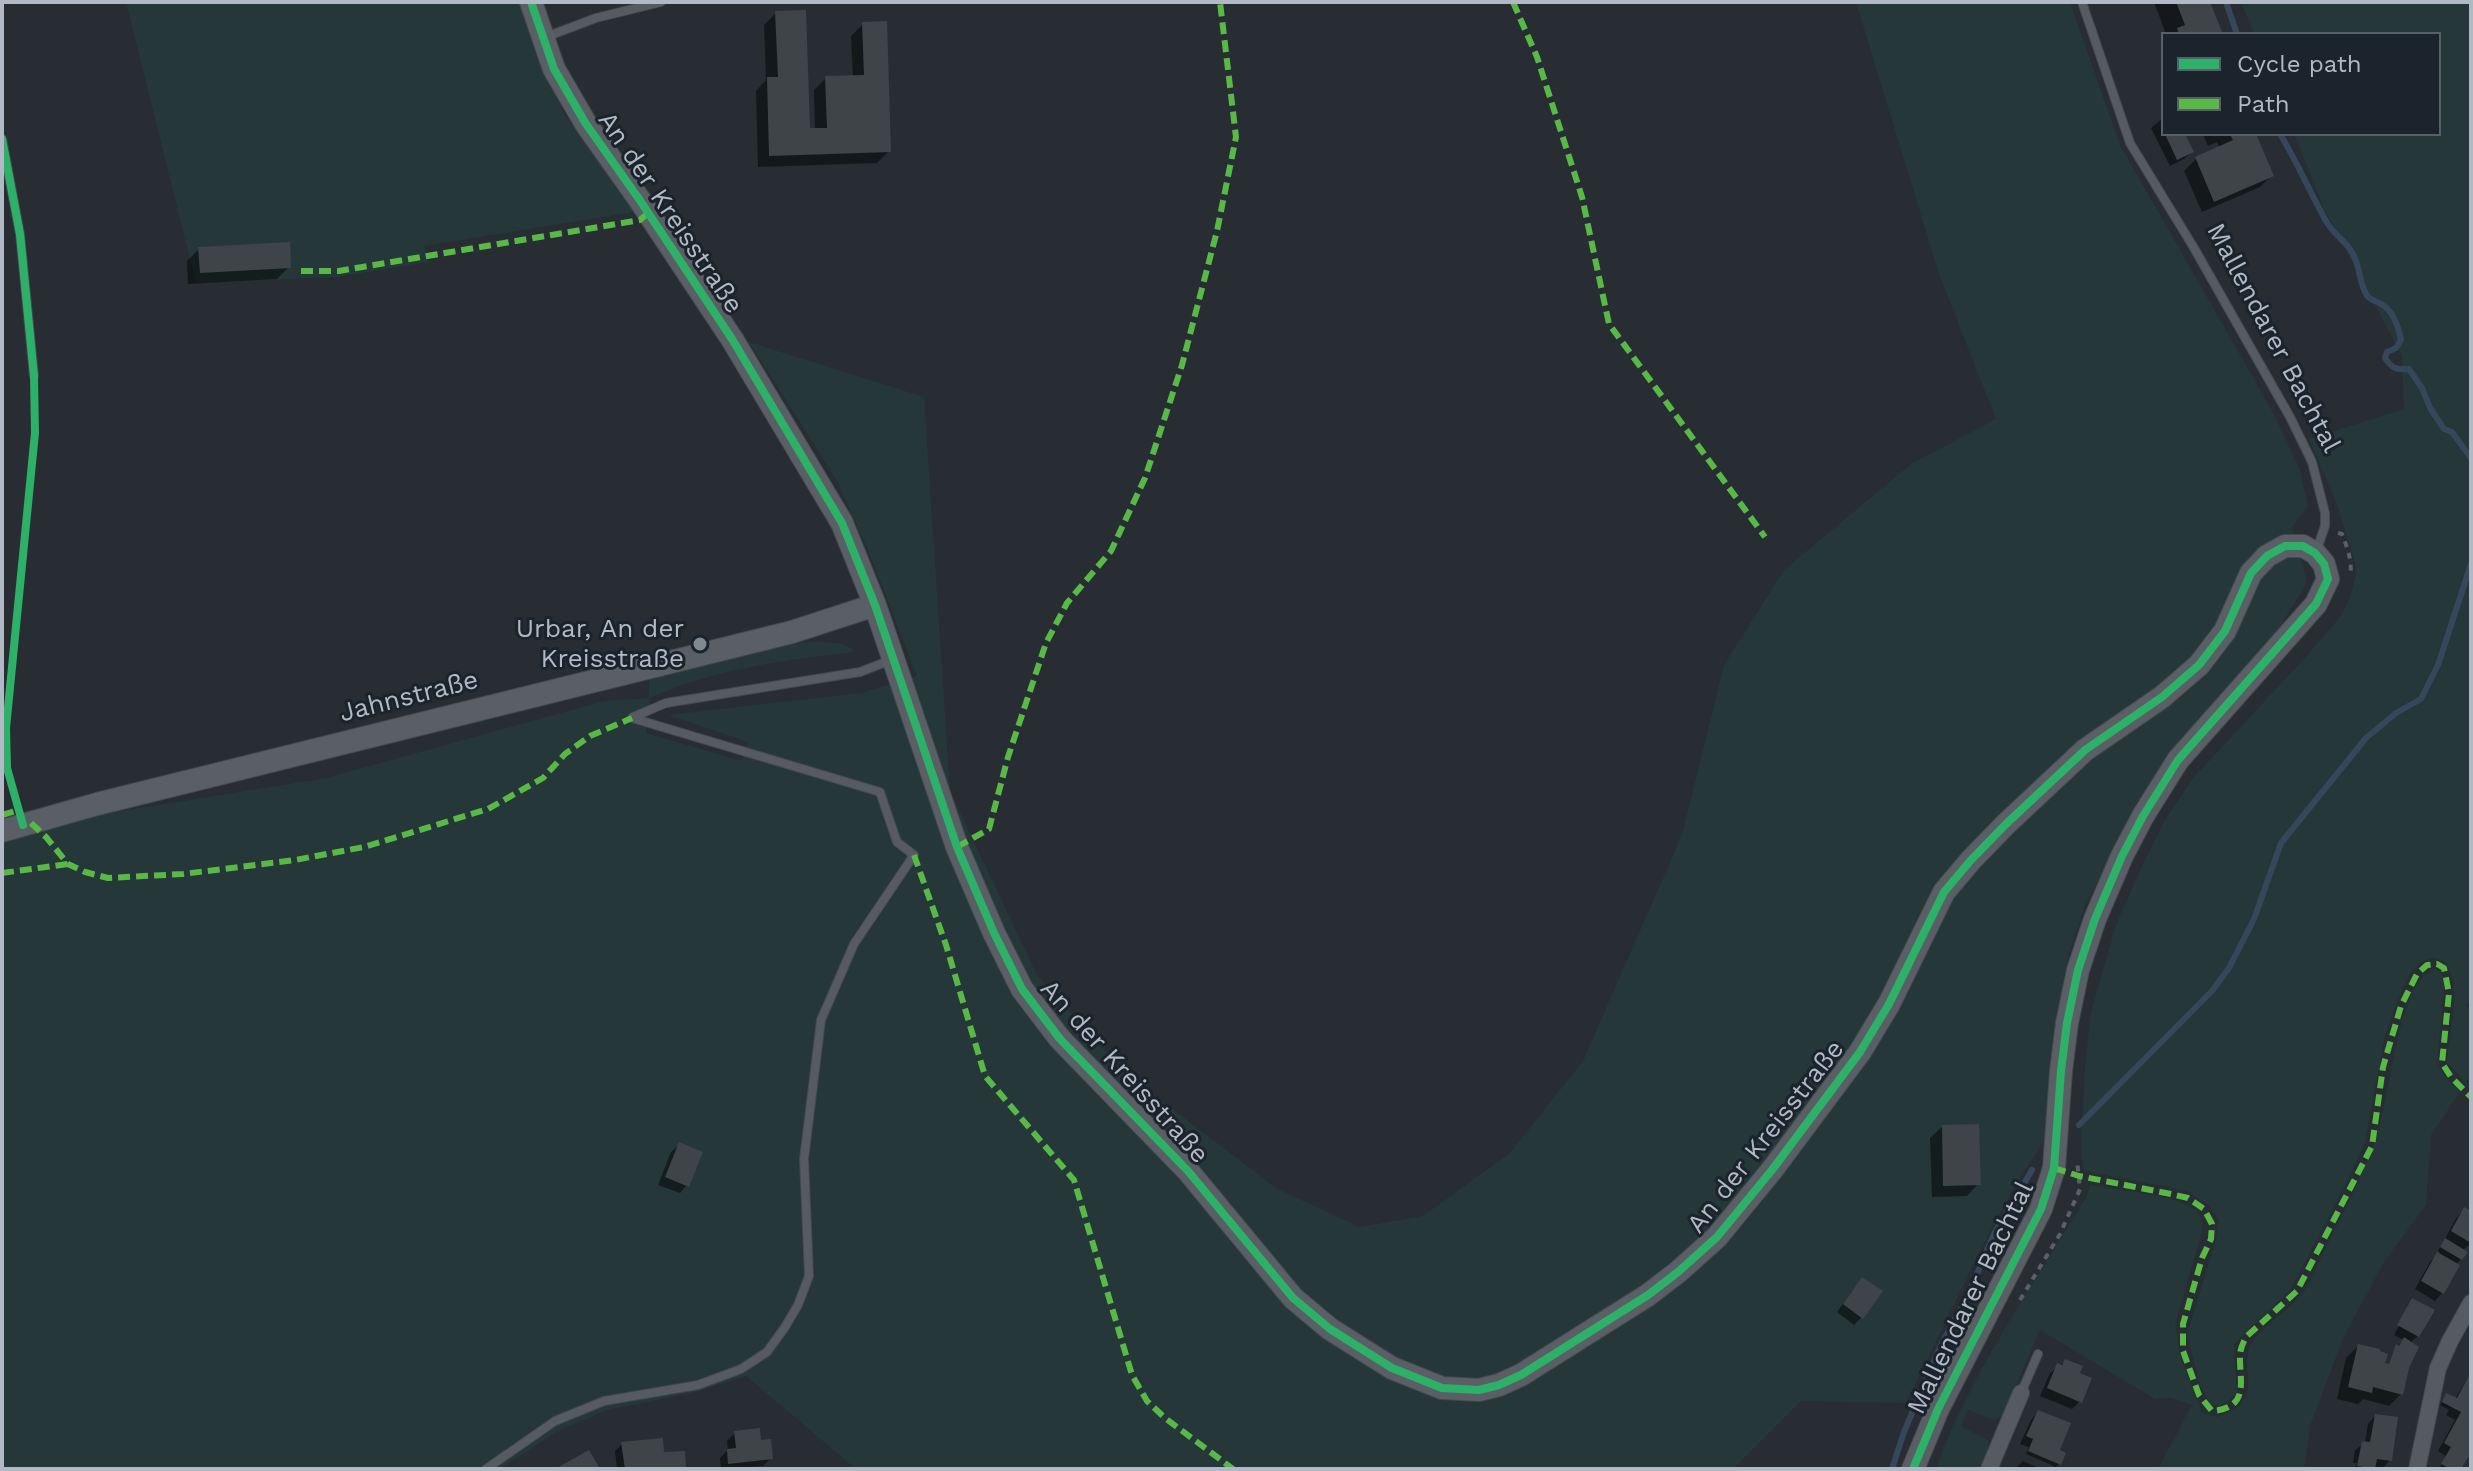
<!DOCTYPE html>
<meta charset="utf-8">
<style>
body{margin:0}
#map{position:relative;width:2473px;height:1471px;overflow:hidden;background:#272d33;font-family:"Work Sans",sans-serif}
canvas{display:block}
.frame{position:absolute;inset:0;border:4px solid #b0b9c4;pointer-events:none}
.legend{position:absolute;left:2161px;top:32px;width:280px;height:104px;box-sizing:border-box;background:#1b232d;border:2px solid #575f69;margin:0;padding:10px 14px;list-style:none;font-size:24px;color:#b0b9c4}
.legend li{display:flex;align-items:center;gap:16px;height:40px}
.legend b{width:40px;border:2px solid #575f69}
</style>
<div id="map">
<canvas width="2473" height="1471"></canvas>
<div class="frame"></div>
<ul class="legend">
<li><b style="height:10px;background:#2db169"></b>Cycle path</li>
<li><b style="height:10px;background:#58b947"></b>Path</li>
</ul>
</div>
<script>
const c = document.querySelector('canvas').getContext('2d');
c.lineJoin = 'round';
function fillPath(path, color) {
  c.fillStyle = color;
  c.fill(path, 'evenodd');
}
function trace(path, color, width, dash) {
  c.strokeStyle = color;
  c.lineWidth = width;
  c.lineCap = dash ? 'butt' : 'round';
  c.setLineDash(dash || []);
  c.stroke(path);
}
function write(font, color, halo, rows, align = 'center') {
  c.font = font + ' "Work Sans",sans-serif';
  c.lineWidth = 6;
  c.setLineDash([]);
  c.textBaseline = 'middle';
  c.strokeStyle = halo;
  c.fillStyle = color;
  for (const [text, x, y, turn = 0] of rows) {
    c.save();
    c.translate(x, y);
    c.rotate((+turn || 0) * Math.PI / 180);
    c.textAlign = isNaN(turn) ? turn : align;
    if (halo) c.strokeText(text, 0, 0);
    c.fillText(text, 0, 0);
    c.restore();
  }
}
fillPath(new Path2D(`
 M126 2H523L538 55 564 113 634 212 424 246 429 262 337 277 196 283Z
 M1856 2H2070L2120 145 2274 414 2300 470 2308 506 2292 527 2307 582 2271 642 2130 820 2085 905 2069 954 2057 1015 2045 1139 2011 1192 1980 1251 1906 1403 1801 1401 1733 1469H856L746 1376 692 1393 607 1410 558 1431 500 1469H2V844L84 817 326 778 604 701 649 698V672L745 651 819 641 843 644 855 650 848 653C782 660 711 670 650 698L646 733 742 761 748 742 668 715 861 693 917 676 868 550 836 479 749 342 924 397 950 791 1037 975 1123 1071 1276 1188 1359 1227 1423 1216 1510 1153 1583 1061 1682 835 1724 665 1784 570 1911 464 1996 419 1939 274Z
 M2241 2H2471V1001L2465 1005 2471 1011V1077L2466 1083 2447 1062C2449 1030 2462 991 2446 962L2435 958 2425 960 2411 972 2397 1002 2385 1036 2365 1143 2347 1182 2290 1290 2234 1344 2237 1392C2229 1401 2224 1408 2211 1405L2200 1385 2187 1334 2216 1240 2219 1220 2209 1206 2188 1191 2084 1171 2081 1155 2085 1066 2091 1012 2116 925 2142 866 2165 820 2193 778 2304 659 2340 617 2350 598 2357 570 2337 504 2309 439 2404 409 2402 356 2325 211 2294 134H2439V34H2254Z
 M2436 969 2442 972 2444 988 2437 1064 2448 1080 2460 1092 2431 1135 2426 1205 2384 1262 2344 1336 2310 1426 2304 1469H2158L2192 1405 2171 1398 2155 1399 2040 1330 2003 1416 1994 1420 1968 1410 1961 1426 1988 1440 1989 1450 1981 1469H1936C1969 1376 2034 1283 2086 1198L2090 1185C2114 1189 2180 1196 2196 1210 2203 1217 2202 1224 2202 1233L2175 1324 2180 1356 2202 1413 2217 1417C2273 1398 2232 1368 2255 1338 2268 1322 2287 1311 2300 1296 2310 1285 2316 1266 2323 1253 2347 1204 2373 1160 2384 1107 2391 1078 2402 975 2436 969Z`), '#253739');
fillPath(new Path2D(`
 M2154 2H2208L2220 34H2166Z
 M776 13 808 130H815L814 90 826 78 853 77 851 36 863 24 889 151 877 163 758 167 756 91 766 80 764 25Z
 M2163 118V134H2183L2192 152 2184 159 2170 166 2151 128Z
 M2203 134H2254L2272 175 2260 187 2202 212 2184 171 2196 159 2220 148 2217 142 2208 146Z
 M199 249 289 267 277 279 188 284 187 261Z
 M1942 1127 1978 1184 1967 1196 1932 1197 1930 1138Z
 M679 1145 687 1185 680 1193 658 1185 671 1152Z
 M2464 1209 2471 1213V1243L2462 1251 2461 1259 2455 1265 2457 1266 2442 1293 2435 1301 2415 1289 2430 1262 2440 1252 2438 1251 2457 1217Z
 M1855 1287 1862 1317 1854 1325 1837 1312Z
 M2413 1300 2418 1336 2410 1343 2401 1394 2389 1406 2363 1399 2358 1404 2337 1399 2346 1358 2358 1346 2383 1365 2388 1366 2394 1350 2404 1340 2394 1335 2410 1306H2407Z
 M2065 1361 2080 1401 2072 1409 2040 1396 2050 1373Z
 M2471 1373V1453L2459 1469H2442L2440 1467 2446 1456 2438 1451 2455 1420 2446 1415 2449 1410 2440 1405 2447 1395 2455 1399Z
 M2038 1412 2058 1449 2060 1463 2056 1467 2026 1454 2029 1447 2020 1444 2031 1420Z
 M2375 1416 2390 1460 2383 1468H2355L2357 1463H2353L2355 1450 2365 1443 2368 1424Z
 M735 1433 759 1442 771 1458 763 1466 721 1469 720 1458 728 1450 727 1441Z
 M622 1444 663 1454 684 1469H617L615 1451Z
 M2023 1461 2041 1469H2015Z`), '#0007');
trace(new Path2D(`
 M2226 2 2237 34
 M2280 134C2297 162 2310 192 2326 221 2333 235 2346 240 2353 254 2360 266 2359 282 2366 294 2370 301 2375 300 2381 304 2393 310 2399 328 2401 340L2396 348 2387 352 2385 358C2392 369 2397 370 2409 369L2422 388 2430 408 2444 429 2452 432 2471 458
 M2079 1125 2212 991 2229 968 2254 919 2281 843 2366 738 2396 713 2421 699 2438 665 2471 564
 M1892 1469 1904 1432 1940 1347 1969 1293 1994 1234 2032 1170`), '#36475c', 6);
fillPath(new Path2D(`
 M2176 2H2210L2223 34H2179L2177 28 2185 25Z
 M806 10 810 128H827L825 76 864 75 862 22 887 21 891 152 769 156 767 77H778L775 11Z
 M2165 134H2185L2194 152 2177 160Z
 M2230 134H2256L2274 176 2214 202 2195 157 2233 140Z
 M290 242 291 268 200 273 198 247Z
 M1979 1124 1981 1185 1943 1186 1942 1125Z
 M679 1142 703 1152 689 1187 665 1177Z
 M2464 1207 2471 1211V1243L2451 1231Z
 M2445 1238 2468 1252 2462 1260 2440 1247Z
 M2437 1252 2460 1265 2444 1294 2421 1281Z
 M1862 1277 1883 1291 1863 1319 1843 1304Z
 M2412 1298 2435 1310 2419 1337 2397 1325Z
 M2404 1337 2419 1347 2409 1368 2403 1395 2373 1387 2372 1393 2348 1387 2358 1344 2380 1349V1351L2388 1354 2385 1363 2389 1364 2396 1344 2399 1346Z
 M2065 1359 2083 1366 2080 1373 2092 1378 2082 1403 2047 1388 2057 1363 2062 1365Z
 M2471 1372V1459L2468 1457 2461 1469H2451L2441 1464 2451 1447 2444 1443 2461 1412 2442 1402 2446 1393 2457 1398Z
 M2038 1410 2071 1423 2060 1450 2066 1453 2061 1465 2028 1451 2033 1439 2026 1436Z
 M2375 1414 2398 1417 2392 1461 2377 1459 2375 1469 2357 1466 2362 1441 2370 1442Z
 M760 1428 761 1440 771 1439 773 1459 728 1464 727 1449 736 1448 734 1431Z
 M663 1438 664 1452 685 1451 686 1469H625L621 1442Z
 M589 1450 600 1469H555Z`), '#3f4449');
const lane = new Path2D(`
 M2082 2 2130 143 2194 248 2290 417 2312 462 2325 513V526L2316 552
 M543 38 596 18 661 2
 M2 139 20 234 34 376
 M633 717 666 703 860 672 891 660
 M2021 1393 2038 1354
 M486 1469 555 1421 604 1401 698 1385 741 1369 767 1352 785 1327 798 1305 809 1276 804 1159 821 1020 854 944 914 855 897 842 880 792 632 718`);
const street = new Path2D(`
 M1989 1469 2021 1393
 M2417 1469 2438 1368 2450 1341 2471 1303`);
const secondary = new Path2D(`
 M531 2 554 69 586 124 639 199 732 339 842 523 875 605 957 847 994 933 1022 989 1060 1039 1188 1171 1293 1298 1330 1329 1392 1368 1442 1388 1479 1390 1499 1385 1521 1375 1648 1295 1678 1272 1717 1237 1772 1170 1860 1052 1889 1004 1944 892 1971 860 2006 824 2085 750 2162 697 2199 665 2225 631 2251 573 2267 556 2285 546H2303L2315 553 2324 564 2328 579 2316 604 2178 760 2143 816 2122 856 2095 919 2078 970 2067 1023 2061 1071 2054 1168 2041 1209 1938 1409 1913 1469
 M2 831 97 804 792 632 875 605`);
trace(lane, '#44494e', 10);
trace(street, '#44494e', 18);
trace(secondary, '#44494e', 24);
trace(new Path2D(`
 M2338 533 2342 534C2347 547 2353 562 2350 576
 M2020 1300 2060 1234 2080 1189 2077 1161`), '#5a6065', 4, [6, 6]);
trace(lane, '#565a61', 8);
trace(street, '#565a61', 16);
trace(secondary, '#5a5f66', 22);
trace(new Path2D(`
 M1513 2 1537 57 1582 197 1609 324 1765 537
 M301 271H339L640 220 648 213
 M2 815 19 810
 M31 823 46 837 68 864 85 872 108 878 183 874 295 860 364 847 488 809 543 778 565 754 590 736 632 718
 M957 847 989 829 1008 757 1046 643 1067 603 1111 551 1145 478 1182 365 1217 231 1236 137 1220 2
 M914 855 946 945 985 1076 1074 1180 1132 1375 1147 1401 1165 1418 1233 1469
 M2 873 68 864
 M2054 1168 2079 1176 2171 1194 2188 1198 2204 1209 2212 1224 2211 1239 2202 1258 2183 1324V1351L2199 1395 2212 1411C2251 1408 2239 1379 2240 1356 2240 1349 2243 1343 2246 1337L2297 1291 2372 1146 2383 1067 2401 1006 2417 974 2427 965 2437 964 2444 968 2449 993 2442 1063 2451 1077 2471 1097`), '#58b947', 6, [12, 6]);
trace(new Path2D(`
 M531 2 554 69 586 124 639 199 732 339 842 523 875 605 957 847 994 933 1022 989 1060 1039 1188 1171 1293 1298 1330 1329 1392 1368 1442 1388 1479 1390 1499 1385 1521 1375 1648 1295 1678 1272 1717 1237 1772 1170 1860 1052 1889 1004 1944 892 1971 860 2006 824 2085 750 2162 697 2199 665 2225 631 2251 573 2267 556 2285 546H2303L2315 553 2324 564 2328 579 2316 604 2178 760 2143 816 2122 856 2095 919 2078 970 2067 1023 2061 1071 2054 1168 2041 1209 1938 1409 1913 1469
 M2 139 20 234 34 376 35 433 6 728 7 768 23 825`), '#2db169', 8);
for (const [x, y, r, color] of [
 [700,644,8,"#808891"]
]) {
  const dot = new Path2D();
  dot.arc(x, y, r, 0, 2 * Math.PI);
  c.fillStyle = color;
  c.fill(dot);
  trace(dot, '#1b232d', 3);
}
write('26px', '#b0b9c4', '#1b232d', [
 ["An der Kreisstraße",670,213,56],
 ["Mallendarer Bachtal",2273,338,62],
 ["Jahnstraße",409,697,-14],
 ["An der Kreisstraße",1124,1072,48],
 ["An der Kreisstraße",1766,1137,-52],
 ["Mallendarer Bachtal",1971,1298,-64]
]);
write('26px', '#b0b9c4', '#1b232d', [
 ["Urbar, An der",684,629],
 ["Kreisstraße",684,659]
], 'right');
</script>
